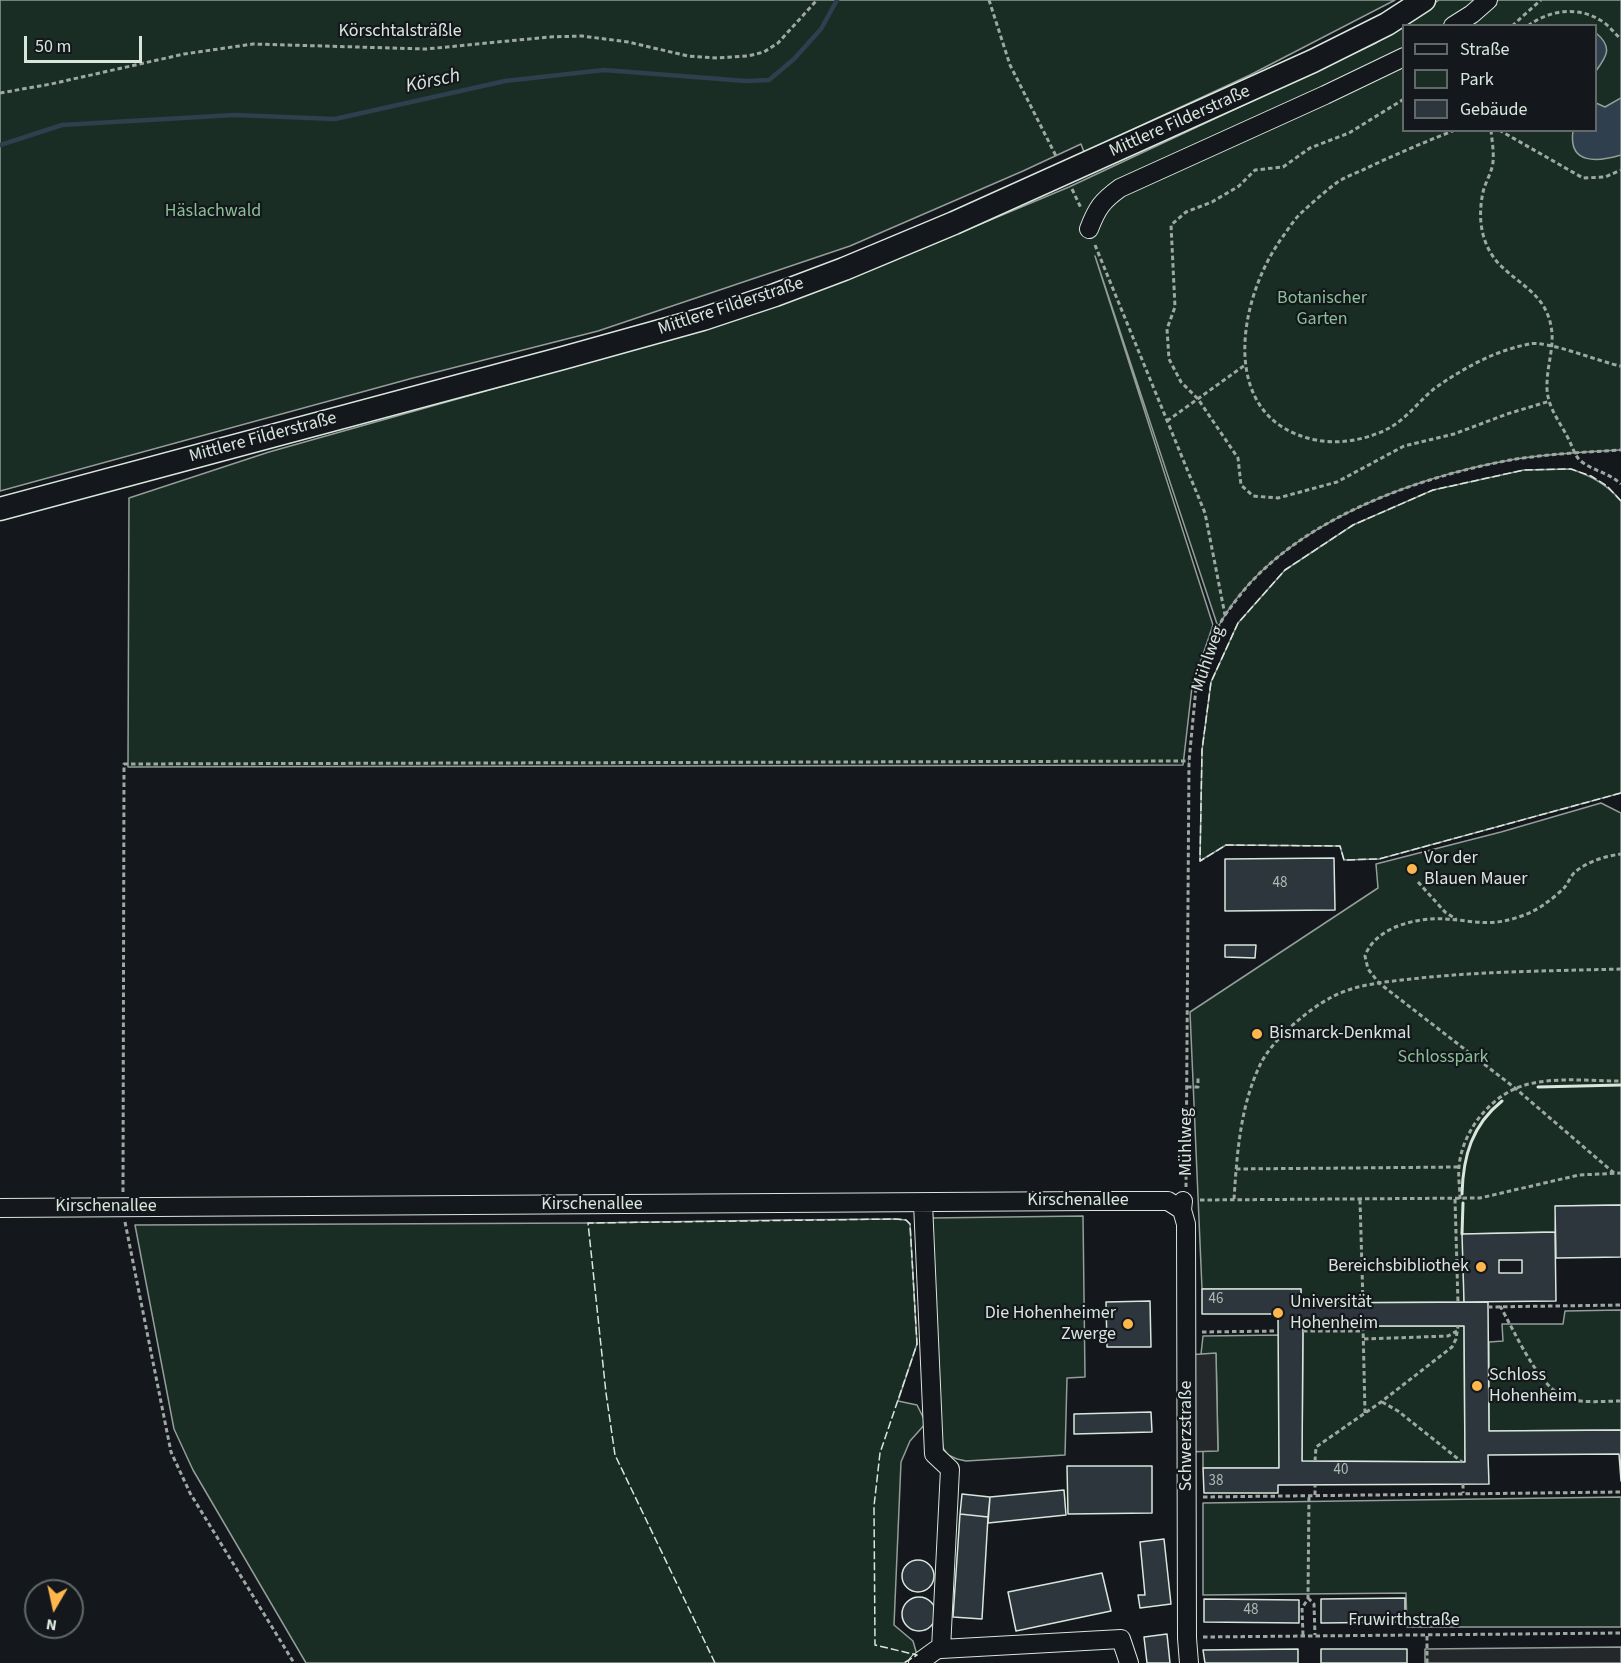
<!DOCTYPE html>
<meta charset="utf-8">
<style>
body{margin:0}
#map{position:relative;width:1621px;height:1663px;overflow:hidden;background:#14181c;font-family:"Source Sans 3",sans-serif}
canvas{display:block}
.legend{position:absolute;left:1402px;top:24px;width:195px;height:108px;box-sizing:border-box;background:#14181c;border:2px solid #626a69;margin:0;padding:8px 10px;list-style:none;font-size:18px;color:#d8e6dc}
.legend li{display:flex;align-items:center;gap:12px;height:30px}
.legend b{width:30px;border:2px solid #626a69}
.north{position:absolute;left:24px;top:1579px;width:60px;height:60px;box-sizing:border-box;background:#14181c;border:2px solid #626a69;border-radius:50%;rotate:189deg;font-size:16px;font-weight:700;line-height:24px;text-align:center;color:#d8e6dc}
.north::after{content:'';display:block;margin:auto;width:21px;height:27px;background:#ffb74d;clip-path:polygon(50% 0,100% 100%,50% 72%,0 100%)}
.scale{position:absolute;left:24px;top:36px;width:118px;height:27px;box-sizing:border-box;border:3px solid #d8e6dc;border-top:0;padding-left:8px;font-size:18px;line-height:21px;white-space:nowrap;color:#d8e6dc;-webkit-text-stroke:4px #14181c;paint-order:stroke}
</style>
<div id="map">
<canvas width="1621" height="1663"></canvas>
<ul class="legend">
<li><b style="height:8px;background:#14181c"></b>Straße</li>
<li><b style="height:16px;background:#1a2d24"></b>Park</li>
<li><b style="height:16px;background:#2c363c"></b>Gebäude</li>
</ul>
<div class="north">N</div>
<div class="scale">50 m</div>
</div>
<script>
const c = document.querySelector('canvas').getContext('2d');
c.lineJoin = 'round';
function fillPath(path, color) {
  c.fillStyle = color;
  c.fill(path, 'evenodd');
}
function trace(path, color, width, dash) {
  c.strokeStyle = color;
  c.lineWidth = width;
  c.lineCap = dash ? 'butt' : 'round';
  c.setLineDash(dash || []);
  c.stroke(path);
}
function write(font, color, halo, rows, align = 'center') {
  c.font = font + ' "Source Sans 3",sans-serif';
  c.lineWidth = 4.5;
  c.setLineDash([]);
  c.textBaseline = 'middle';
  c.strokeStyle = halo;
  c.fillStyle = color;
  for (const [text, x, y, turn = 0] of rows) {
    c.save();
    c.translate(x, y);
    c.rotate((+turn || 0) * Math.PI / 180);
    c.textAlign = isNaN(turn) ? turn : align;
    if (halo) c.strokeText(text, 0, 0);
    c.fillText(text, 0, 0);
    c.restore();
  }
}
const green = new Path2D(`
 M0 0H1395L1250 75 1084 152 1081 144 1023 171 850 246 598 331 413 378 0 491Z
 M1439 0H1621V450C1586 452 1550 454 1516 459 1411 477 1272 528 1218 627L1095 256 1213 625 1192 687 1183 765 128 767 129 498 269 452 702 330 878 267 1069 187 1376 43ZM1404 26H1596V130H1404Z
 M1571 469C1591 476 1607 484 1621 501V793L1379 859 1344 860 1340 846 1226 845 1200 861 1202 750 1211 682 1238 623 1285 570 1353 525 1433 490 1524 470Z
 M1601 803 1621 813V1205L1556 1206 1555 1232 1463 1234 1464 1302 1301 1303V1289H1202L1190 1012 1378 888 1376 864 1501 832Z
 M1083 1216 1085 1377 1067 1378 1065 1455 966 1461 957 1459 948 1455 943 1448 939 1409 931 1218Z
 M783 1220 895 1219 906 1220 910 1224 917 1344 898 1401 917 1405 926 1423 910 1441 901 1462 894 1625 913 1641 917 1655 904 1663H306L193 1470 174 1429 135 1225 588 1223Z
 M1621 1310V1430L1489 1431V1342L1503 1341 1502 1324H1563L1565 1311Z
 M1303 1326H1464L1465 1462 1302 1461Z
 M1279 1335V1468H1203V1451L1218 1450 1216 1354H1201L1203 1336Z
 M1621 1497V1627H1407L1406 1593 1203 1595V1503Z`);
fillPath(green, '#1a2d24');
trace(green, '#939e99', 1.5);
const parking = new Path2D(`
 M1216 1353 1218 1451 1187 1452V1355Z
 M1621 1647V1663H1425V1649Z`);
fillPath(parking, '#24282b');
trace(parking, '#939e99', 1.5);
const water = new Path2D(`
 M1596 33C1613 47 1607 56 1596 71Z
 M1621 98V155C1598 162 1568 165 1573 131L1596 130V103L1605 107Z`);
fillPath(water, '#2f3f4d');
trace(water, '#939e99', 1.5);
trace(new Path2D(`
 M0 145 62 125 234 115 335 119 505 81 604 70 746 81 769 80 794 59 821 29 837 0`), '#2f3f4d', 4.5);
const building = new Path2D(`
 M1334 858 1335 910 1225 911V859Z
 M1225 945H1256L1255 958 1225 957Z
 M1621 1205V1257L1556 1258 1555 1206Z
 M1555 1232 1556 1301 1464 1302 1462 1234ZM1499 1260H1522V1273H1499Z
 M1202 1289H1301V1303L1488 1302 1489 1431 1621 1430V1481L1619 1454 1488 1455 1489 1484 1278 1485V1493H1204L1203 1468H1279L1278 1314H1202ZM1303 1326H1464L1465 1462 1302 1461Z
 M1150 1301 1151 1347H1107L1106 1302Z
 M1151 1412 1152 1432 1074 1434V1414Z
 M1067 1466H1152V1513L1068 1514Z
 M1064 1490 1066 1515 988 1523 990 1497Z
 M962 1494 990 1497 988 1517 960 1514Z
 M960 1514 988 1517 982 1619 953 1617Z
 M1164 1539 1171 1604 1140 1608 1138 1595H1145L1140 1542Z
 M902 1576a16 16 0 1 1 32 0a16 16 0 1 1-32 0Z
 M1102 1573 1111 1611 1016 1631 1008 1592Z
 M902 1614a17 17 0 1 1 34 0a17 17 0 1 1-34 0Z
 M1405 1598V1622L1321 1623V1599Z
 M1204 1599 1299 1600V1623L1204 1622Z
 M1167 1634 1170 1663H1147L1144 1637Z
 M1298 1649V1663H1205L1203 1650Z
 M1321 1649H1407V1663H1321Z`);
fillPath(building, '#2c363c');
trace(building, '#d8e6dc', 1.5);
const minor = new Path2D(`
 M1453 26 1472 14 1488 0
 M1089 229C1097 208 1102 201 1120 188L1325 95 1404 57
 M1183 1201 1182 1210 1186 1224 1187 1638 1189 1663
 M923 1203 934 1454 950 1469 941 1649
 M0 1208 1092 1201H1168L1182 1210
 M918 1663 936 1650 941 1649 1121 1639 1129 1663`);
const major = new Path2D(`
 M0 509 563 358 703 319 775 295 844 269 954 223 1313 61 1387 24 1424 0`);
trace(minor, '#d8e6dc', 20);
trace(major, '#d8e6dc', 25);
trace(new Path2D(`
 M989 0 1010 65 1056 156
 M1512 26 1541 0
 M1528 26C1549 10 1577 6 1600 20 1608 24 1614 33 1621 39
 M0 93 51 84 184 54 253 44 426 49 549 37 582 36 628 42 688 56 717 58 748 56 764 52 778 43 817 0
 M1404 99 1349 133 1310 148 1283 167 1255 170 1239 186 1212 202 1186 212 1171 225 1175 307 1167 329 1169 359 1181 382 1198 399 1238 458 1241 485 1253 496 1278 498 1337 482 1404 446 1454 434 1507 414 1550 401
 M1455 130C1425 142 1396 154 1367 168 1357 173 1344 177 1335 184 1323 193 1311 204 1300 214 1294 220 1289 228 1284 235 1238 296 1215 420 1316 440 1340 445 1370 439 1391 427 1408 417 1420 400 1435 388 1464 368 1494 351 1529 344 1548 340 1599 362 1621 366
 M1491 130C1492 141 1494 152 1493 162 1492 171 1487 180 1484 188 1478 212 1479 237 1494 258 1509 278 1537 289 1547 313 1559 341 1546 361 1547 389 1548 408 1560 422 1568 438 1573 447 1574 456 1582 462 1594 471 1609 473 1621 484
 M1499 130 1583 178 1605 177 1621 170
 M1072 189 1081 208
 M1095 245 1205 513 1225 615 1218 627 1196 688 1189 761 1186 1187
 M1167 421 1245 365
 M1225 615C1234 603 1243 590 1254 579 1318 512 1426 475 1516 459 1550 454 1586 452 1621 450
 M1418 882 1445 912 1456 919
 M1187 1087H1198V1078
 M1236 1169 1459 1167
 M1614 1173 1515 1088 1379 983 1368 969 1365 956C1374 931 1405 921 1430 919 1455 917 1479 926 1504 921 1518 918 1535 912 1546 903 1552 899 1559 893 1564 888 1568 884 1570 877 1574 873 1586 862 1605 856 1621 854
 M123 1192 124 764 1189 761
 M1234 1199C1237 1154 1240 1107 1260 1065 1271 1041 1308 1009 1332 997 1356 984 1385 982 1411 979 1481 971 1551 971 1621 969
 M1455 1199 1458 1303
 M1460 1199C1460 1189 1458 1177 1459 1167 1462 1130 1493 1092 1529 1084 1558 1077 1591 1081 1621 1081
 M1200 1200 1480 1198 1579 1175 1621 1173
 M1360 1200 1363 1303
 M125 1222 171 1452 190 1493 294 1663
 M1500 1306C1514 1330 1539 1388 1565 1397 1581 1404 1603 1401 1621 1401
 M1488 1307 1621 1305
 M1363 1326 1365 1413
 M1303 1331H1363
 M1202 1332 1278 1331
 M1364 1339 1448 1336 1457 1331
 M1382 1402 1398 1411 1462 1462
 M1315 1461 1316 1447 1381 1402 1452 1347 1456 1339 1458 1326
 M1463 1484V1493
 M1315 1495V1485
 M1203 1497 1621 1492
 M1308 1598 1314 1604 1315 1635
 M1303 1635 1302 1608 1308 1599 1309 1495
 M1203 1637 1621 1633
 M1427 1663V1635`), '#9da8a2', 3, [4.5, 3]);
trace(minor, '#14181c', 18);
trace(major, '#14181c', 22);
trace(new Path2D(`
 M1621 501 1607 486 1591 476 1571 469 1524 470 1433 490 1353 525 1285 570 1238 623 1211 682 1202 750 1200 861 1226 845 1340 846 1344 860 1379 859 1621 793
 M715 1663 615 1455 606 1393 588 1223 895 1219 906 1220 910 1224 917 1344 880 1453 874 1506 875 1645 917 1655 904 1663`), '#d8e6dc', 1.5, [8, 3]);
trace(new Path2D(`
 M1538 1087 1621 1085
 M1462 1194C1463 1156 1472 1125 1502 1101
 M1462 1234 1463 1203`), '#d8e6dc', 3);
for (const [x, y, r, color] of [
 [1412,869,6,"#ffb74d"],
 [1257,1034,6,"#ffb74d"],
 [1481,1267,6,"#ffb74d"],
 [1278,1313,6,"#ffb74d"],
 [1128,1324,6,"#ffb74d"],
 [1477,1386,6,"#ffb74d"]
]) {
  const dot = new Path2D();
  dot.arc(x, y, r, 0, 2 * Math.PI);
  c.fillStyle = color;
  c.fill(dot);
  trace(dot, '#14181c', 2);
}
write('15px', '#adbab4', null, [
 ["48",1280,884],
 ["46",1216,1300],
 ["40",1341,1471],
 ["38",1216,1482],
 ["48",1251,1611]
]);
write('18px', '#d8e6dc', '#14181c', [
 ["Körschtalsträßle",400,32],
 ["Mittlere Filderstraße",1180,122,-24],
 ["Mittlere Filderstraße",731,307,-18],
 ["Mittlere Filderstraße",263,438,-15],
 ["Mühlweg",1209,659,-71],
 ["Mühlweg",1187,1142,-90],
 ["Kirschenallee",1078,1201],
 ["Kirschenallee",592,1205],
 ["Kirschenallee",106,1207],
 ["Schwerzstraße",1187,1436,-90],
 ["Fruwirthstraße",1404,1621]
]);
write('18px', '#8ac095', '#14181c', [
 ["Häslachwald",213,212],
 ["Botanischer",1322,299],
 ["Garten",1322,320],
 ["Schlosspark",1443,1058]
]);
write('18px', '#d8e6dc', '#14181c', [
 ["Vor der",1424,859],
 ["Blauen Mauer",1424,880],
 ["Bismarck-Denkmal",1269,1034],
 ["Bereichsbibliothek",1469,1267,"right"],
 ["Universität",1290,1303],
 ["Hohenheim",1290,1324],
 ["Die Hohenheimer",1116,1314,"right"],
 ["Zwerge",1116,1335,"right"],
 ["Schloss",1489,1376],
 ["Hohenheim",1489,1397]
], 'left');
write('italic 20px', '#d8e6dc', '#14181c', [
 ["Körsch",433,82,-12]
]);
</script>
